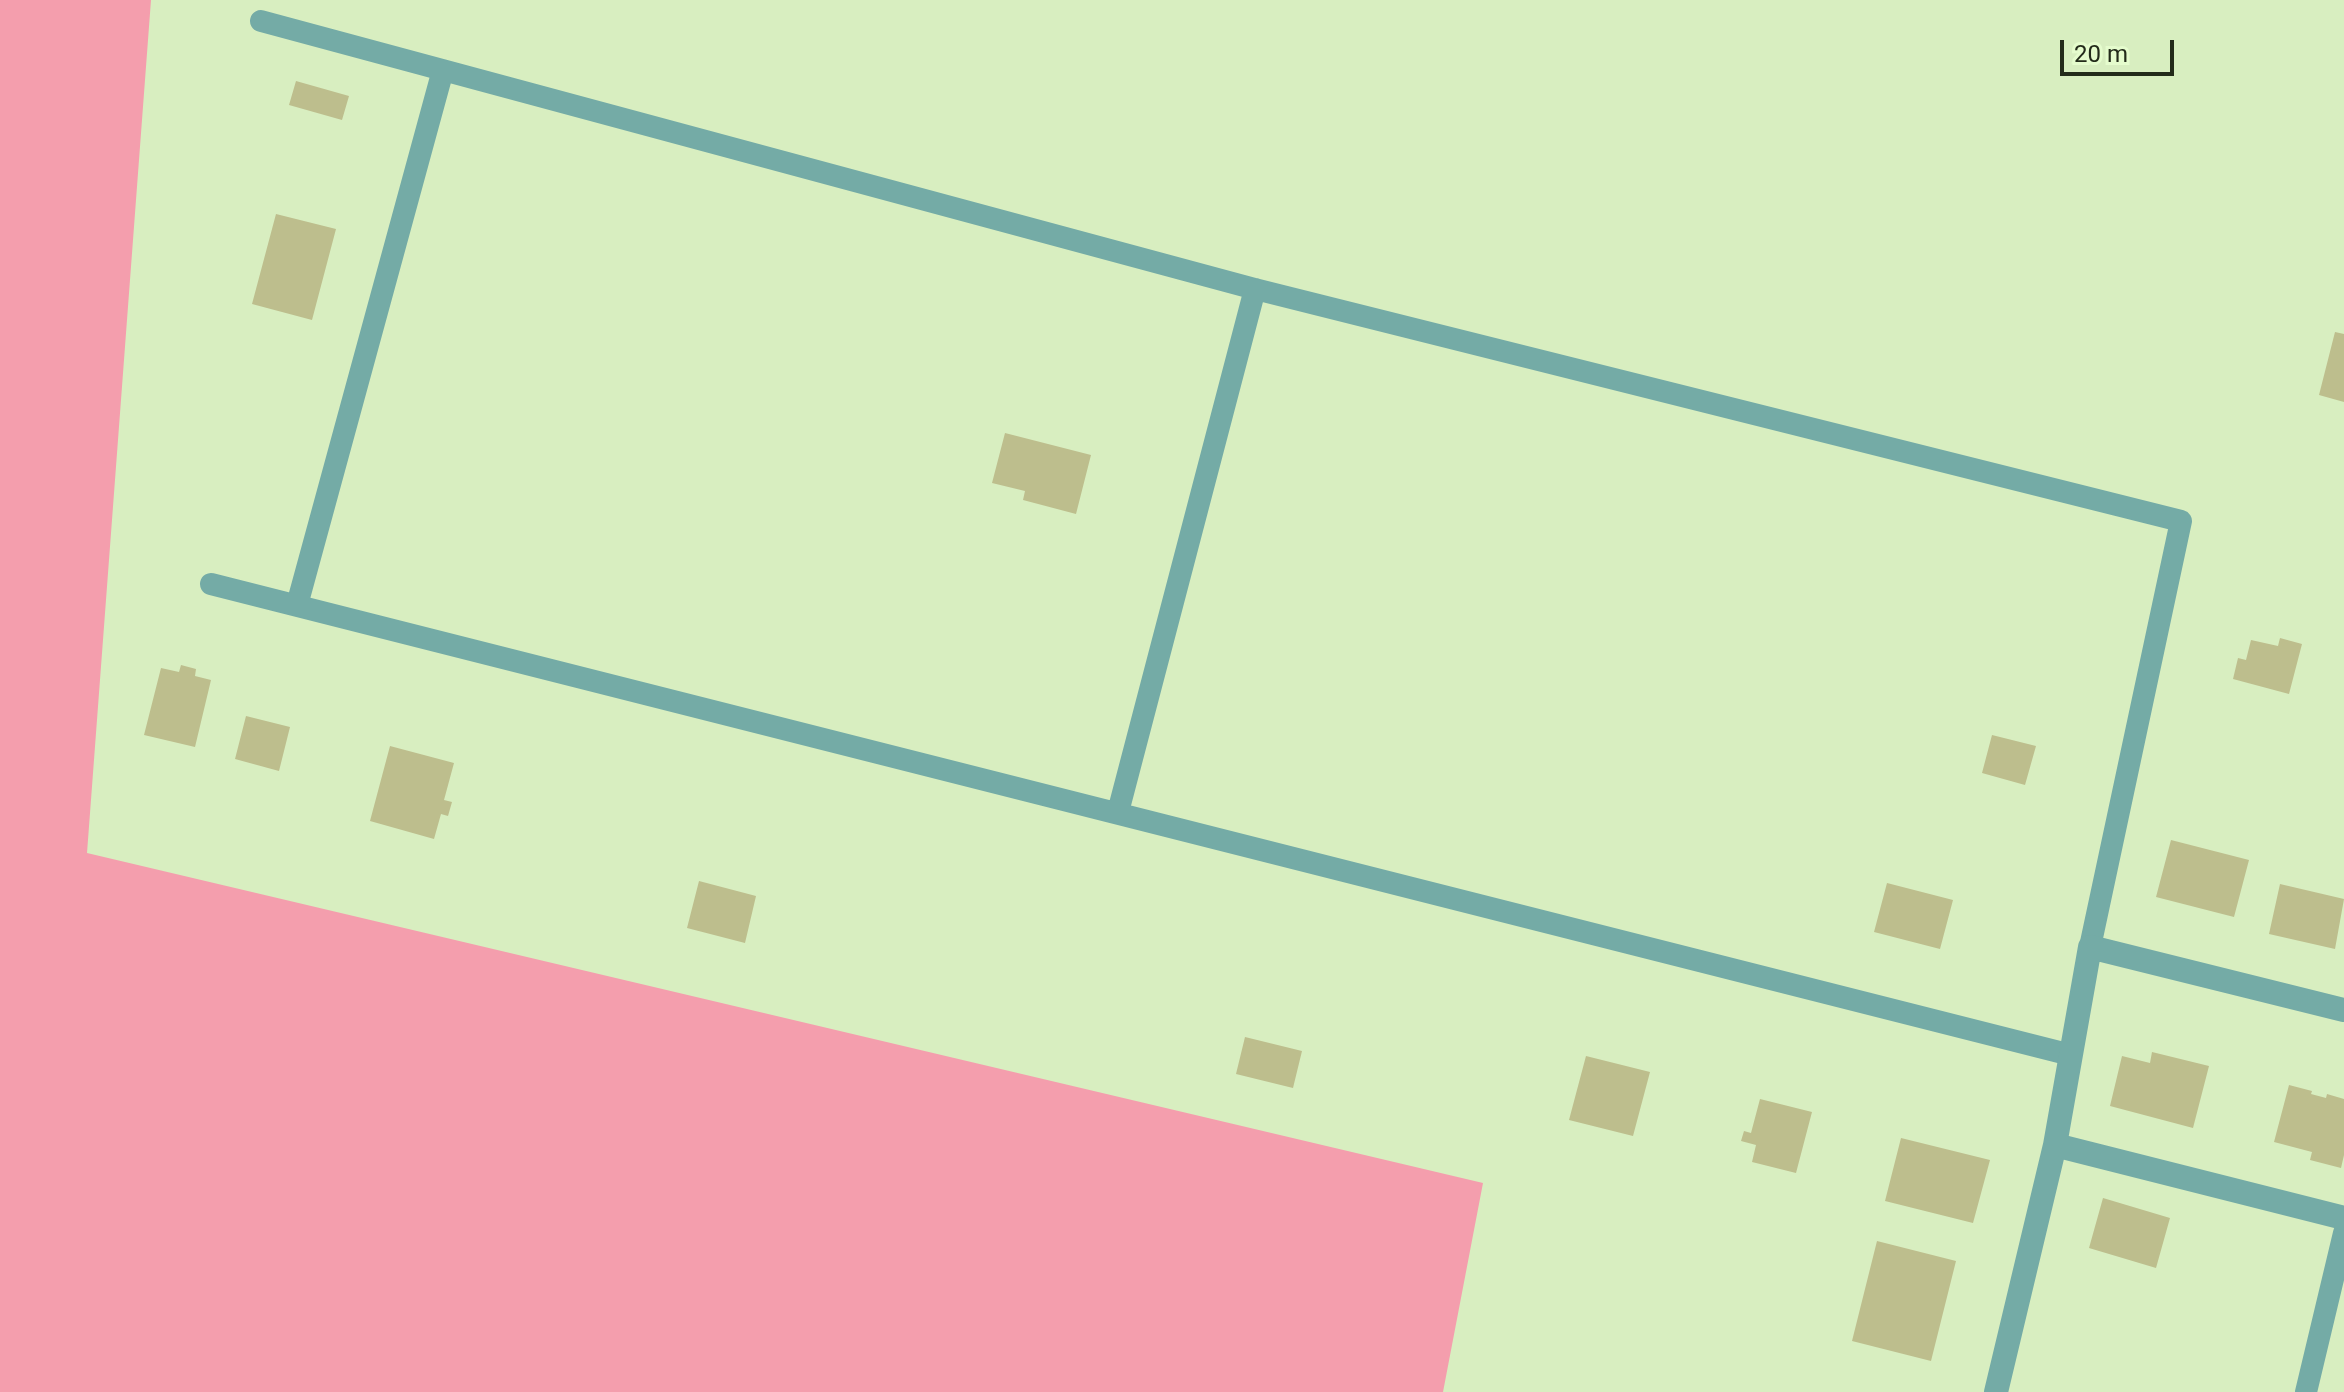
<!DOCTYPE html>
<style>
body{margin:0}
#map{position:relative;width:2344px;height:1392px;overflow:hidden;background:#d8eec0;font-family:Roboto,sans-serif}
canvas{display:block}
.scale{position:absolute;left:2060px;top:40px;width:114px;height:36px;box-sizing:border-box;border:4px solid #232b1a;border-top:0;padding-left:10px;font-size:24px;line-height:28px;white-space:nowrap;color:#232b1a;-webkit-text-stroke:6px #e5fccd;paint-order:stroke}
</style>
<div id="map">
<canvas width="2344" height="1392"></canvas>
<div class="scale">20 m</div>
</div>
<script>
const c = document.querySelector('canvas').getContext('2d');
c.lineJoin = 'round';
function fillPath(path, color) {
  c.fillStyle = color;
  c.fill(path, 'evenodd');
}
function trace(path, color, width, dash) {
  c.strokeStyle = color;
  c.lineWidth = width;
  c.lineCap = dash ? 'butt' : 'round';
  c.setLineDash(dash || []);
  c.stroke(path);
}
fillPath(new Path2D(`
 M0 0H151L87 853 1483 1183 1443 1392H0Z`), '#f49ead');
fillPath(new Path2D(`
 M296 81 349 96 342 120 289 105Z
 M276 214 336 229 312 320 252 304Z
 M2335 332 2344 334V402L2319 395Z
 M1005 433 1091 455 1076 514 1023 500 1025 491 992 483Z
 M2280 638 2302 644 2289 694 2233 679 2238 658 2246 660 2251 640 2278 646Z
 M181 665 196 669 195 676 211 680 195 747 144 735 161 668 179 672Z
 M246 716 290 727 279 771 235 759Z
 M1992 735 2036 746 2025 785 1982 773Z
 M390 746 454 763 444 800 452 802 448 816 441 814 434 839 370 821Z
 M2171 840 2249 860 2234 917 2156 897Z
 M699 881 756 896 745 943 687 928Z
 M1887 883 1953 900 1940 949 1874 932Z
 M2280 884 2344 899 2335 949 2269 934Z
 M1245 1037 1302 1051 1293 1088 1236 1074Z
 M2152 1052 2209 1066 2193 1128 2110 1106 2122 1056 2150 1063Z
 M1586 1056 1650 1072 1633 1136 1569 1120Z
 M2289 1085 2312 1091 2311 1094 2326 1098 2327 1094 2344 1099V1155L2341 1168 2310 1160 2312 1152 2274 1142Z
 M1760 1099 1812 1112 1796 1173 1752 1162 1756 1145 1741 1141 1744 1131 1751 1133Z
 M1901 1138 1990 1160 1973 1223 1885 1201Z
 M2103 1198 2170 1218 2156 1268 2089 1248Z
 M1877 1241 1956 1261 1931 1361 1852 1341Z`), '#bdbe8d');
trace(new Path2D(`
 M261 21 1255 289 2181 521 2090 947
 M211 584 2071 1055
 M297 605 443 70
 M1118 812 1255 289
 M2306 1392 2344 1233`), '#74aba6', 22);
trace(new Path2D(`
 M2055 1145 2090 947 2344 1010
 M1996 1392 2055 1145 2344 1218`), '#74aba6', 24);
</script>
